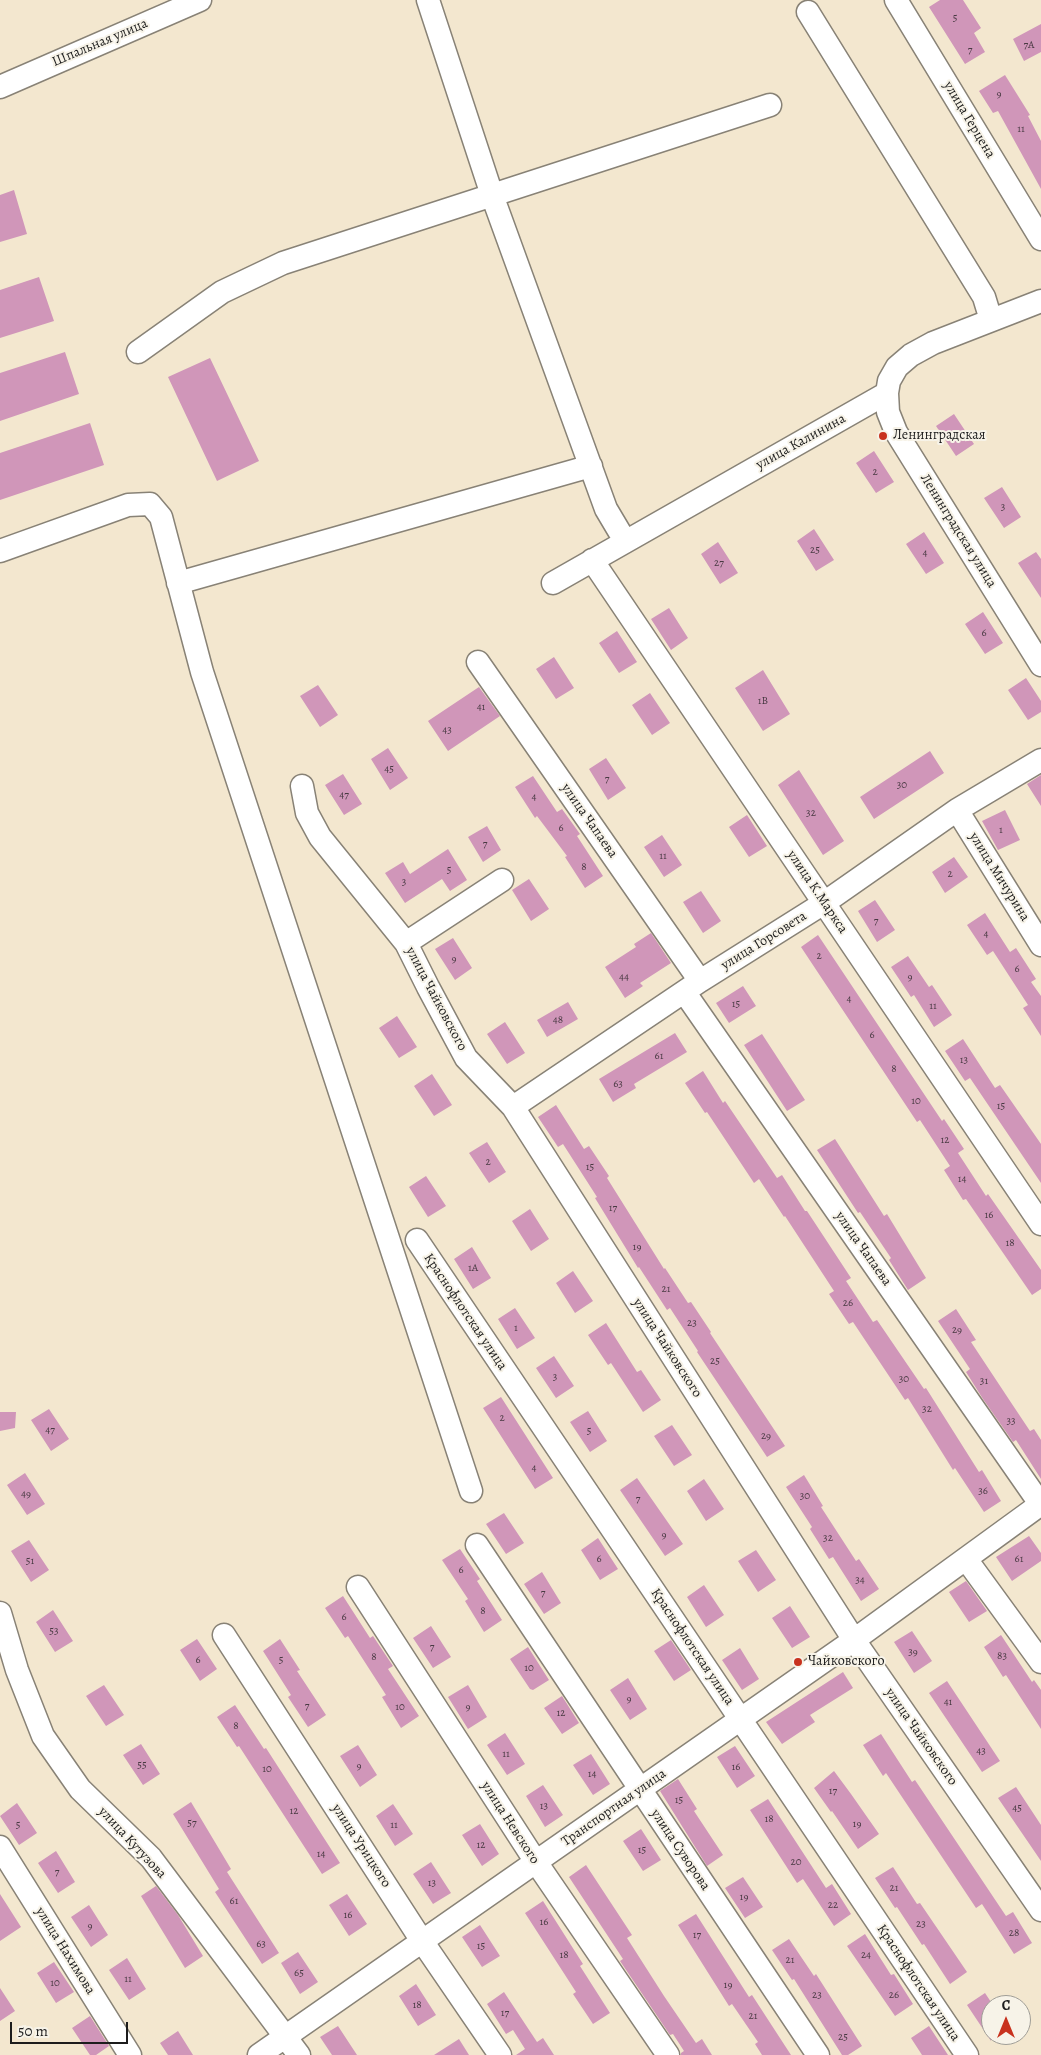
<!DOCTYPE html>
<meta charset="utf-8">
<style>
body{margin:0}
#map{position:relative;width:1041px;height:2055px;overflow:hidden;background:#f3e7cf;font-family:Alegreya,serif}
canvas{display:block}
.north{position:absolute;left:981px;top:1995px;width:50px;height:50px;box-sizing:border-box;background:#f7f3e8;border:1px solid #9f9d96;border-radius:50%;rotate:0deg;font-size:14px;font-weight:700;line-height:20px;text-align:center;color:#1c1c1c}
.north::after{content:'';display:block;margin:auto;width:18px;height:22px;background:#c8321e;clip-path:polygon(50% 0,100% 100%,50% 72%,0 100%)}
.scale{position:absolute;left:10px;top:2022px;width:118px;height:22px;box-sizing:border-box;border:2px solid #1c1c1c;border-top:0;padding-left:6px;font-size:15px;line-height:18px;white-space:nowrap;color:#1c1c1c;-webkit-text-stroke:4px #f7f3e8;paint-order:stroke}
</style>
<div id="map">
<canvas width="1041" height="2055"></canvas>
<div class="north">С</div>
<div class="scale">50 m</div>
</div>
<script>
const c = document.querySelector('canvas').getContext('2d');
c.lineJoin = 'round';
function fillPath(path, color) {
  c.fillStyle = color;
  c.fill(path, 'evenodd');
}
function trace(path, color, width, dash) {
  c.strokeStyle = color;
  c.lineWidth = width;
  c.lineCap = dash ? 'butt' : 'round';
  c.setLineDash(dash || []);
  c.stroke(path);
}
function write(font, color, halo, rows, align = 'center') {
  c.font = font + ' Alegreya,serif';
  c.lineWidth = 4;
  c.setLineDash([]);
  c.textBaseline = 'middle';
  c.strokeStyle = halo;
  c.fillStyle = color;
  for (const [text, x, y, turn = 0] of rows) {
    c.save();
    c.translate(x, y);
    c.rotate((+turn || 0) * Math.PI / 180);
    c.textAlign = isNaN(turn) ? turn : align;
    if (halo) c.strokeText(text, 0, 0);
    c.fillText(text, 0, 0);
    c.restore();
  }
}
fillPath(new Path2D(`
 M940 0H963L981 28 974 33 985 52 965 64 929 7Z
 M1041 24V52L1024 61 1013 39Z
 M1005 75 1030 115 1028 116 1041 141V189L998 111 993 113 979 91Z
 M14 190 27 234 0 242V195Z
 M39 277 54 321 0 338V290Z
 M65 352 79 394 0 421V373Z
 M210 358 259 461 217 481 168 377Z
 M954 414 974 444 956 456 936 426Z
 M90 423 104 465 0 500V453Z
 M874 451 894 482 876 493 856 463Z
 M1002 487 1021 517 1004 528 984 498Z
 M814 529 834 560 816 571 797 541Z
 M924 532 944 563 926 574 906 544Z
 M718 542 738 573 720 584 701 554Z
 M1036 552 1041 559V598L1018 563Z
 M669 608 688 638 671 650 651 619Z
 M983 612 1003 643 985 654 965 624Z
 M617 631 637 662 619 673 599 643Z
 M554 657 574 688 556 699 536 669Z
 M763 670 790 714 763 731 735 688Z
 M1026 678 1041 701V712L1028 720 1008 690Z
 M318 685 338 715 320 727 300 696Z
 M479 687 500 716 448 751 428 721Z
 M650 693 670 723 652 735 632 705Z
 M388 748 408 778 390 790 371 759Z
 M930 751 944 773 874 819 860 797Z
 M606 758 626 788 608 800 589 769Z
 M799 770 844 841 823 855 778 785Z
 M343 774 362 804 344 815 325 785Z
 M1041 775V806L1027 784Z
 M533 776 557 812 562 809 580 834 577 836 603 876 585 888 565 857 567 856 537 816 535 818 515 787Z
 M1005 810 1020 840 998 850 982 821Z
 M747 815 767 846 749 857 729 827Z
 M487 826 501 850 483 862 468 837Z
 M662 835 682 865 664 877 644 847Z
 M448 849 467 880 450 891 442 879 405 903 385 873 403 862 410 874Z
 M954 857 968 877 945 893 932 872Z
 M529 879 549 909 531 921 512 890Z
 M701 891 721 921 703 933 683 902Z
 M875 900 895 930 877 942 858 911Z
 M985 913 1010 952 1016 948 1036 979 1031 982 1041 996V1036L1023 1008 1028 1005 993 951 987 955 967 925Z
 M651 933 671 963 640 983 643 986 625 998 605 967 636 947 634 944Z
 M818 935 942 1121 944 1119 964 1149 958 1153 986 1196 988 1194 1041 1270V1289L1032 1295 966 1199 963 1200 944 1170 950 1166 920 1120 917 1122 801 947Z
 M453 938 472 968 455 980 435 949Z
 M908 956 929 987 932 985 952 1015 934 1027 914 995 911 997 891 967Z
 M743 986 756 1006 729 1023 716 1003Z
 M568 1002 578 1019 547 1037 537 1020Z
 M397 1016 417 1047 399 1058 379 1028Z
 M505 1022 525 1053 507 1064 487 1034Z
 M675 1033 687 1052 634 1084 636 1088 613 1102 599 1079Z
 M762 1034 805 1100 787 1111 744 1045Z
 M963 1039 995 1088 1000 1085 1041 1144V1183L970 1078 965 1081 945 1051Z
 M703 1071 723 1103 725 1101 777 1178 782 1175 805 1211H807L851 1278 846 1281 873 1322 877 1320 924 1389 926 1388 979 1472 982 1470 1001 1501 984 1512 955 1468 953 1470 908 1398 905 1400 853 1322 849 1324 829 1294 834 1291 785 1216 784 1217 759 1179 754 1183 707 1112 705 1113 685 1083Z
 M432 1074 452 1105 434 1116 414 1086Z
 M556 1105 584 1149 589 1146 609 1176 607 1178 664 1269 665 1268 688 1303 691 1302 711 1332 710 1333 785 1446 767 1457 697 1352 698 1351 670 1308 667 1310 639 1267 638 1268 595 1198 597 1197 563 1144 558 1147 538 1117Z
 M835 1139 884 1216 887 1214 926 1278 908 1290 889 1260 891 1258 860 1212 858 1213 817 1150Z
 M487 1142 506 1172 489 1183 469 1153Z
 M426 1176 446 1206 428 1217 409 1187Z
 M530 1209 549 1239 531 1251 512 1221Z
 M472 1247 491 1278 473 1289 454 1259Z
 M573 1271 593 1301 575 1313 556 1283Z
 M515 1308 535 1338 517 1349 498 1319Z
 M956 1309 976 1340 971 1342 1010 1401 1030 1431 1034 1429 1041 1440V1479L1016 1440 1013 1442 983 1399 966 1372 970 1369 938 1321Z
 M606 1323 637 1372 641 1370 661 1400 643 1412 611 1363 608 1365 588 1335Z
 M554 1356 574 1386 556 1398 536 1368Z
 M501 1397 553 1478 535 1489 483 1408Z
 M49 1409 69 1439 51 1451 31 1420Z
 M588 1411 607 1441 590 1452 570 1422Z
 M0 1412H16L15 1428 0 1431Z
 M672 1425 692 1455 674 1466 654 1436Z
 M25 1473 45 1504 27 1515 7 1485Z
 M804 1475 823 1506 821 1507 856 1561 859 1559 879 1589 861 1601 833 1557 829 1559 810 1529 812 1527 786 1487Z
 M637 1478 683 1544 665 1556 620 1490Z
 M704 1479 724 1509 706 1521 687 1491Z
 M504 1513 524 1543 506 1554 486 1524Z
 M1029 1536 1041 1553V1561L1012 1581 996 1557Z
 M598 1538 618 1569 600 1580 581 1550Z
 M29 1540 49 1570 31 1582 11 1551Z
 M460 1549 480 1579 477 1581 502 1620 484 1632 465 1601 468 1599 442 1560Z
 M756 1550 776 1580 758 1592 738 1561Z
 M542 1572 561 1603 544 1614 524 1584Z
 M966 1581 987 1611 969 1622 949 1592Z
 M704 1585 724 1615 706 1627 687 1597Z
 M343 1596 370 1638 373 1636 393 1666 388 1669 419 1716 401 1728 382 1697 386 1695 348 1636 345 1638 325 1608Z
 M790 1606 810 1637 792 1648 772 1618Z
 M53 1610 73 1641 55 1652 36 1622Z
 M431 1626 451 1657 433 1668 413 1638Z
 M912 1631 932 1661 914 1673 894 1642Z
 M1001 1635 1032 1682 1034 1680 1041 1690V1729L1006 1675 1003 1677 984 1647Z
 M197 1639 217 1669 200 1681 180 1650Z
 M280 1639 300 1670 297 1671 326 1715 308 1727 288 1697 291 1695 263 1651Z
 M671 1640 691 1670 674 1681 654 1651Z
 M528 1647 549 1680 533 1690 530 1689 510 1659Z
 M740 1648 759 1679 742 1690 722 1660Z
 M843 1672 853 1688 810 1715 815 1722 782 1744 766 1722Z
 M628 1678 647 1709 630 1720 610 1690Z
 M947 1681 1000 1761 982 1772 929 1693Z
 M104 1685 124 1715 106 1726 86 1696Z
 M468 1685 487 1717 468 1729 448 1697Z
 M562 1696 579 1723 562 1734 544 1708Z
 M235 1705 264 1749 266 1748 340 1863 322 1874 239 1746 237 1747 217 1717Z
 M505 1733 525 1764 507 1775 487 1745Z
 M881 1734 912 1782 915 1780 1006 1916 1013 1912 1032 1943 1014 1954 982 1904 976 1908 886 1773 883 1776 863 1745Z
 M141 1744 160 1774 143 1785 123 1755Z
 M358 1745 377 1775 360 1787 340 1756Z
 M735 1746 755 1776 737 1788 717 1757Z
 M591 1754 610 1784 593 1795 573 1765Z
 M834 1771 851 1794 879 1834 858 1849 832 1811 831 1812 814 1788Z
 M678 1779 697 1809 694 1811 723 1855 707 1866 660 1791Z
 M543 1785 563 1815 545 1827 526 1796Z
 M1016 1787 1041 1825V1861L998 1798Z
 M768 1799 826 1888 832 1884 851 1914 834 1926 803 1879 797 1883 750 1810Z
 M191 1802 231 1869 227 1872 279 1953 262 1964 215 1892 219 1889 173 1814Z
 M17 1803 37 1833 19 1845 0 1816Z
 M393 1804 413 1834 395 1846 376 1816Z
 M480 1824 499 1854 482 1866 462 1835Z
 M641 1829 661 1860 643 1871 623 1841Z
 M56 1851 75 1882 58 1893 38 1863Z
 M431 1862 451 1893 433 1904 413 1874Z
 M586 1865 632 1935 627 1938 664 1996 696 2043 702 2039 712 2055H681V2053L684 2051 673 2034 670 2035 620 1961 623 1959 569 1877Z
 M893 1867 917 1904 920 1903 967 1972 950 1984 924 1944 922 1945 897 1907 895 1908 875 1878Z
 M743 1877 763 1907 745 1918 725 1888Z
 M156 1886 178 1915 203 1956 185 1968 141 1896Z
 M0 1894 21 1927 0 1941Z
 M347 1894 367 1924 349 1936 329 1905Z
 M543 1901 583 1964 580 1966 610 2013 593 2024 573 1994 576 1992 525 1913Z
 M89 1905 108 1935 91 1947 71 1917Z
 M696 1914 749 1997 752 1995 791 2055H762L755 2044 758 2042 732 2004 729 2006 678 1925Z
 M480 1925 500 1956 482 1967 462 1937Z
 M865 1934 891 1975 894 1974 913 2004 895 2016 847 1946Z
 M789 1939 814 1976 816 1974 862 2046 848 2055H842L794 1979 792 1980 772 1950Z
 M298 1952 318 1982 300 1994 281 1963Z
 M127 1958 146 1989 129 2000 109 1970Z
 M54 1962 74 1992 56 2003 37 1973Z
 M416 1984 436 2015 418 2026 399 1996Z
 M0 1988 15 2011 0 2021Z
 M504 1992 537 2042 543 2038 554 2055H516L525 2049 513 2030 506 2034 487 2004Z
 M985 1993 991 2002V2041L967 2005Z
 M90 2016 109 2046 96 2055H90L72 2028Z
 M338 2026 357 2055H332L320 2037Z
 M929 2026 948 2055H922L911 2038Z
 M178 2031 193 2055H168L160 2043Z
 M459 2039 469 2055H434Z`), '#d096b9');
const minor = new Path2D(`
 M428 0 492 195 606 509 625 541
 M896 0 1041 239
 M808 12 984 297 991 320
 M0 87 200 0
 M1041 301 933 343 911 355 897 367 889 381 887 393 888 412 896 432 1041 665
 M138 352 222 292 283 263 770 105
 M0 551 128 505 150 504 161 517 202 672 471 1491
 M592 560 1041 1224
 M178 583 591 466
 M553 583 887 393
 M478 662 700 981
 M302 786 307 813 320 837 406 943 428 987 466 1058 513 1107 854 1640 1041 1910
 M957 810 1041 945
 M406 943 502 880
 M685 993 1041 1505
 M513 1107 700 981 824 903 957 810 1041 760
 M417 1240 967 2055
 M477 1545 818 2055
 M966 1559 1041 1662
 M358 1587 536 1862 668 2055
 M0 1613 17 1670 43 1736 80 1789 151 1858 299 2055
 M224 1635 422 1941 500 2055
 M0 1847 130 2055
 M259 2055 854 1640 1041 1504`);
trace(minor, '#888276', 25);
trace(minor, '#fff', 22);
for (const [x, y, r, color] of [
 [883,436,5,"#c8321e"],
 [798,1662,5,"#c8321e"]
]) {
  const dot = new Path2D();
  dot.arc(x, y, r, 0, 2 * Math.PI);
  c.fillStyle = color;
  c.fill(dot);
  trace(dot, '#f7f3e8', 2);
}
write('11px', '#493a43', null, [
 ["5",955,18],
 ["7А",1029,45],
 ["7",970,50],
 ["9",999,94],
 ["11",1021,129],
 ["2",875,472],
 ["3",1003,507],
 ["25",815,550],
 ["4",925,553],
 ["27",719,563],
 ["6",984,633],
 ["1В",763,701],
 ["41",481,707],
 ["43",447,730],
 ["45",389,769],
 ["7",607,779],
 ["30",902,785],
 ["47",344,795],
 ["4",534,797],
 ["32",811,813],
 ["6",561,828],
 ["1",1001,830],
 ["7",485,844],
 ["11",663,856],
 ["8",584,867],
 ["5",449,870],
 ["2",950,874],
 ["3",404,882],
 ["7",876,921],
 ["4",986,934],
 ["2",819,956],
 ["9",454,959],
 ["6",1017,969],
 ["44",624,977],
 ["9",910,977],
 ["4",849,999],
 ["15",736,1004],
 ["11",933,1006],
 ["48",558,1020],
 ["6",872,1035],
 ["61",659,1056],
 ["13",964,1060],
 ["8",894,1069],
 ["63",618,1084],
 ["10",916,1101],
 ["15",1001,1106],
 ["12",945,1140],
 ["2",488,1162],
 ["15",590,1167],
 ["14",962,1179],
 ["17",613,1208],
 ["16",989,1215],
 ["18",1010,1243],
 ["19",637,1247],
 ["1А",473,1268],
 ["21",666,1289],
 ["26",848,1303],
 ["23",692,1323],
 ["1",516,1328],
 ["29",957,1330],
 ["25",715,1361],
 ["3",555,1377],
 ["30",904,1379],
 ["31",984,1381],
 ["32",927,1409],
 ["2",502,1418],
 ["33",1011,1421],
 ["47",50,1430],
 ["5",589,1431],
 ["29",766,1436],
 ["4",534,1468],
 ["36",983,1491],
 ["49",26,1494],
 ["30",805,1496],
 ["7",638,1499],
 ["9",664,1535],
 ["32",828,1538],
 ["6",599,1559],
 ["61",1019,1559],
 ["51",30,1561],
 ["6",461,1570],
 ["34",860,1580],
 ["7",543,1593],
 ["8",483,1611],
 ["6",344,1617],
 ["53",54,1631],
 ["7",432,1647],
 ["39",913,1652],
 ["83",1002,1656],
 ["8",374,1657],
 ["6",198,1660],
 ["5",281,1660],
 ["10",529,1668],
 ["9",629,1699],
 ["41",948,1702],
 ["7",307,1706],
 ["10",400,1707],
 ["9",468,1707],
 ["12",561,1713],
 ["8",236,1726],
 ["43",981,1751],
 ["11",506,1754],
 ["55",142,1765],
 ["9",359,1766],
 ["16",736,1767],
 ["10",267,1769],
 ["14",592,1774],
 ["17",833,1791],
 ["15",679,1800],
 ["13",544,1806],
 ["45",1017,1808],
 ["12",294,1811],
 ["18",769,1819],
 ["57",192,1823],
 ["19",857,1824],
 ["5",18,1825],
 ["11",394,1825],
 ["12",481,1845],
 ["15",642,1850],
 ["14",321,1854],
 ["20",796,1862],
 ["7",57,1872],
 ["13",432,1883],
 ["21",894,1888],
 ["19",744,1897],
 ["61",234,1901],
 ["22",833,1905],
 ["16",348,1915],
 ["16",544,1922],
 ["23",921,1924],
 ["9",90,1926],
 ["28",1014,1933],
 ["17",697,1935],
 ["63",261,1944],
 ["15",481,1946],
 ["18",564,1955],
 ["24",866,1955],
 ["21",790,1960],
 ["65",299,1973],
 ["11",128,1979],
 ["10",55,1983],
 ["19",728,1985],
 ["23",817,1995],
 ["26",894,1995],
 ["18",417,2005],
 ["17",505,2013],
 ["21",753,2016],
 ["25",843,2037]
]);
write('14px', '#1c1c1c', '#f7f3e8', [
 ["Шпальная улица",100,43,-23],
 ["улица Герцена",969,120,59],
 ["улица Калинина",801,442,-29],
 ["Ленинградская улица",958,531,58],
 ["улица Чапаева",589,821,55],
 ["улица Мичурина",999,877,58],
 ["улица К.Маркса",817,892,56],
 ["улица Горсовета",764,941,-32],
 ["улица Чайковского",436,999,62],
 ["улица Чапаева",863,1249,55],
 ["Краснофлотская улица",465,1312,56],
 ["улица Чайковского",667,1348,57],
 ["Краснофлотская улица",692,1647,56],
 ["улица Чайковского",921,1737,55],
 ["Транспортная улица",614,1808,-35],
 ["улица Невского",510,1823,57],
 ["улица Кутузова",132,1843,47],
 ["улица Урицкого",361,1846,57],
 ["улица Суворова",680,1850,56],
 ["улица Нахимова",65,1951,58],
 ["Краснофлотская улица",918,1983,56]
]);
write('14px', '#1c1c1c', '#f7f3e8', [
 ["Ленинградская",893,436],
 ["Чайковского",808,1662]
], 'left');
</script>
